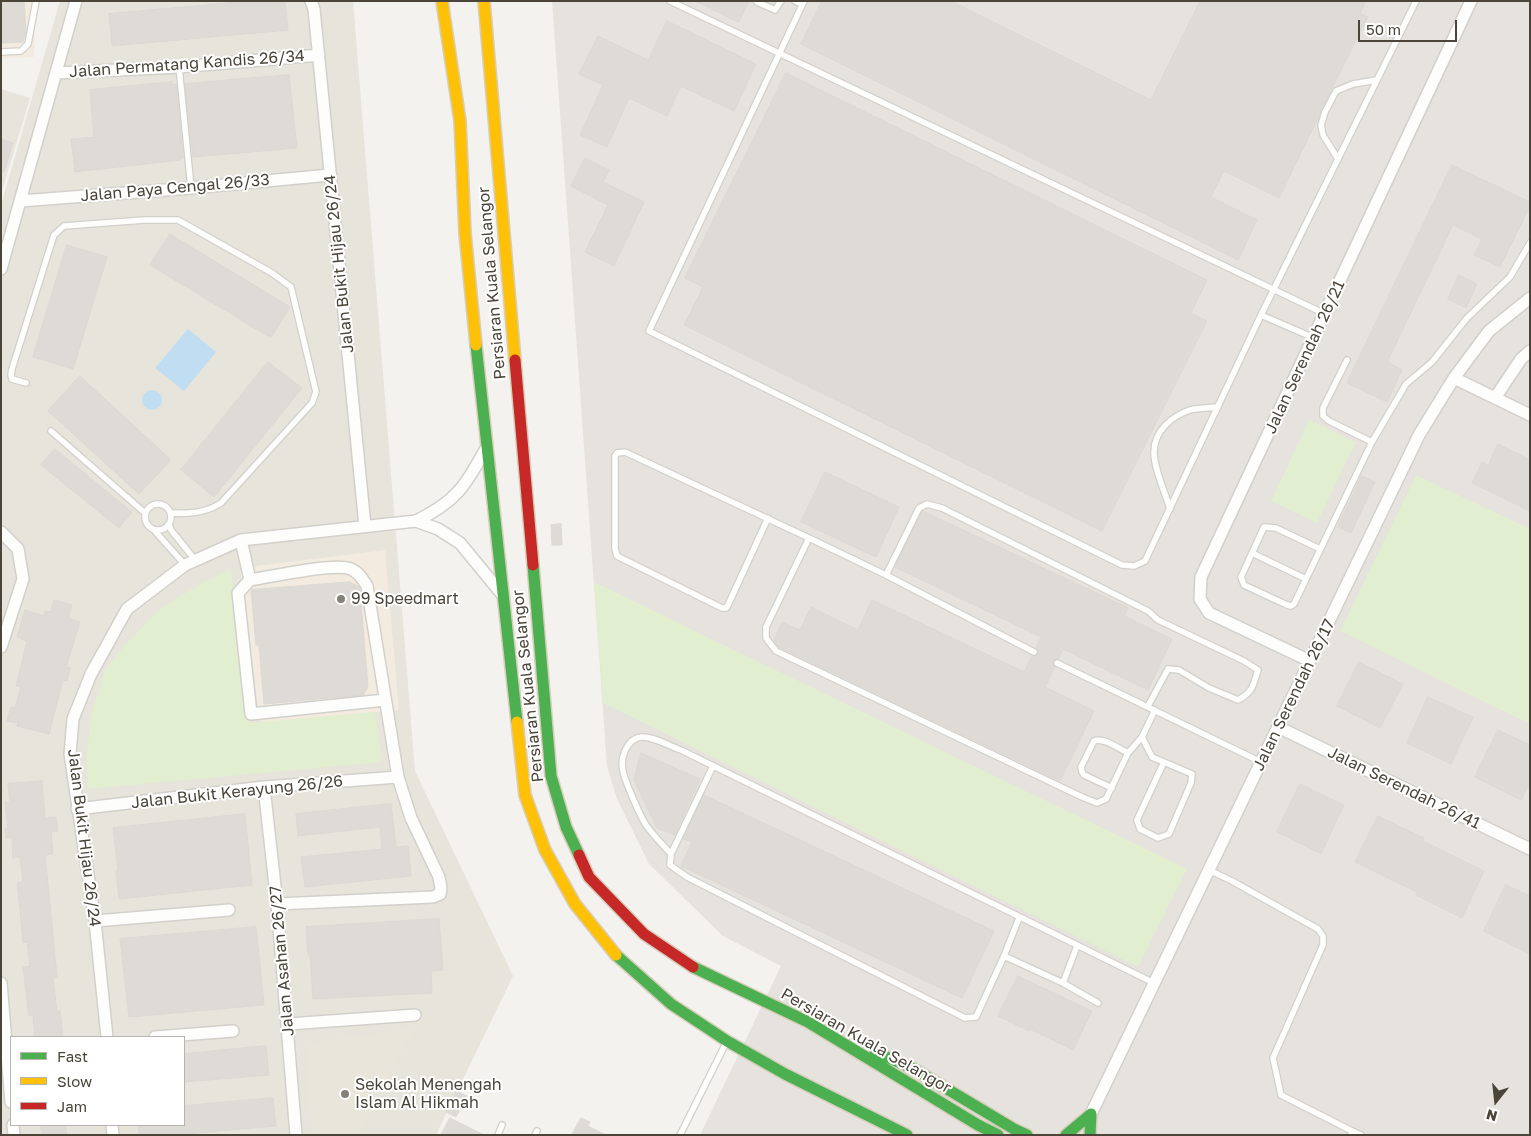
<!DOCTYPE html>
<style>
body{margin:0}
#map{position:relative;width:1531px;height:1136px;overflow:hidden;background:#f4f2ee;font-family:"Golos Text",sans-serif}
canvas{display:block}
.frame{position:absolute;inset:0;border:2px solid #4b4439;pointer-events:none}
.legend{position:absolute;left:10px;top:1036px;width:175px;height:90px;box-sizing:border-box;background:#fff;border:1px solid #b7b4b0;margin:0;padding:6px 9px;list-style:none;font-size:15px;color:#4b4439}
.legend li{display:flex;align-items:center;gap:10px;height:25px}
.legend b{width:25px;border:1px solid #b7b4b0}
.north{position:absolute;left:1471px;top:1076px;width:50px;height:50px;-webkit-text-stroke:4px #fff;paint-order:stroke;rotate:196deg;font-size:14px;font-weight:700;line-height:20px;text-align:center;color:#4b4439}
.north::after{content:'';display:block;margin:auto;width:18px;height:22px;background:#4b4439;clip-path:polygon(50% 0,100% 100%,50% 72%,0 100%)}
.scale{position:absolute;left:1358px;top:20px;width:99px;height:22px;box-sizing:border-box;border:2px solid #4b4439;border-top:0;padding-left:6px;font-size:15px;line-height:18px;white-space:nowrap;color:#4b4439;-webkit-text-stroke:4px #fff;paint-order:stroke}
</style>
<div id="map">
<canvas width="1531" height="1136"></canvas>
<div class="frame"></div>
<ul class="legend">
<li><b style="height:6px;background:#4caf50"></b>Fast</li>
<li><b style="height:6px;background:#ffc107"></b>Slow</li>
<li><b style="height:6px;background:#c62828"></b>Jam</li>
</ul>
<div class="north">N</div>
<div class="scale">50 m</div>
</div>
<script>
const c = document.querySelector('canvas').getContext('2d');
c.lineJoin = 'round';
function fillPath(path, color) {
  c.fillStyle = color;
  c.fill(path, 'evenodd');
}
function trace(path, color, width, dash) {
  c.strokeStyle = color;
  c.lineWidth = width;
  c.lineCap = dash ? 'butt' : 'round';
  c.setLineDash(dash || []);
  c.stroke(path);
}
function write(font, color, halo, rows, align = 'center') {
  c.font = font + ' "Golos Text",sans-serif';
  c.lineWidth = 4;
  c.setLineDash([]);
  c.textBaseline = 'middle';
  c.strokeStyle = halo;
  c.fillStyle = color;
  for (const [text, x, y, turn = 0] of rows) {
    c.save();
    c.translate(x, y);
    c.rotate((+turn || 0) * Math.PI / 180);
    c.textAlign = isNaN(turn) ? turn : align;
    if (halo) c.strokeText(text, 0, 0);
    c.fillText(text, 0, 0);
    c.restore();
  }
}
fillPath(new Path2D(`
 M60 1H353L415 771 513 976 436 1135H1V205ZM11 1037H184V1125H11Z
 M1 89 30 98 1 194Z`), '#e7e4dc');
fillPath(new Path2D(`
 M1 1H36L34 57 1 59Z
 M385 550 399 710 260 723 240 568Z`), '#f3ebdf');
fillPath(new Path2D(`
 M552 1H1530V1135H700L781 966 723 936 649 864 617 799 607 766Z`), '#e6e2de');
fillPath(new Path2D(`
 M415 1028 358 1135H313L305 1052 315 1042Z`), '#eae5da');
fillPath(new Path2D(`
 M1309 420 1356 442 1317 523 1271 501Z
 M1416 475 1530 529V724L1340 631Z
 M231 569 250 723 375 712 382 762 88 789 86 758 92 712 105 670 123 647 161 608 201 584Z
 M594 582 1187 869 1138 967 603 703Z`), '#e1eecf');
fillPath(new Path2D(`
 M598 427 789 517 732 635 606 576Z`), '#e6e3df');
fillPath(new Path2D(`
 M188 329 216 352 184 391 155 368Z
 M142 400a10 10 0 1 1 20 0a10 10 0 1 1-20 0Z`), '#c0ddf1');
const building = new Path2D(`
 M1 1H24L26 31 23 42 1 43Z
 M249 1H285L288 30 112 46 109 14Z
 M696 1H749L739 22Z
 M822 1H951L1151 100 1200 1H1366L1360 13 1368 17 1321 110 1318 118 1279 198 1224 171 1211 197 1257 220 1238 260 801 44Z
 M667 21 756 64 734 111 681 86 667 116 629 98 607 147 580 135 603 85 579 74 598 36 648 60Z
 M786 73 1207 280 1191 313 1207 321 1102 531 684 325 703 287 685 278Z
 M289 75 297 148 193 157 185 84Z
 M172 82V85L176 84 183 158H180V160L75 172 71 139 94 137 90 90Z
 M1 139 13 143 4 172H1Z
 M585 158 609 170 603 182 644 202 614 266 585 252 608 205 571 186Z
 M1452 165 1530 202V206L1500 267 1474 255 1482 239 1453 225 1387 362 1402 370 1387 402 1347 383Z
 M170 234 290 307 271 338 150 265Z
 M67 245 107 257 73 369 33 357Z
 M1459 275 1477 284 1466 308 1448 299Z
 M268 362 302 388 214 497 181 470Z
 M80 376 171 460 139 494 48 411Z
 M1498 444 1530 460V511L1472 483 1482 462 1488 465Z
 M55 449 132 512 119 528 41 465Z
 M825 472 899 507 876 557 801 522Z
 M1362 476 1375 482 1351 533 1338 527Z
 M923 511 1128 608 1124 616 1172 639 1148 690 1063 649 1058 659 1053 661 1052 664 1055 667 1045 687 1094 711 1060 781 779 647 774 640 782 622 800 630 811 607 858 630 872 600 1024 672 1032 656H1036L1038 654V650L1036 648 1041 637 895 567Z
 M561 524 562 545H552L551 525Z
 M350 582 359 587 360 591 368 687 363 695 264 704 259 645H256L251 590Z
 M54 600 72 605 68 618 80 622 66 667 70 668 67 681 63 680 49 734 17 726 18 723 7 721 11 707 15 708 21 687 16 686 27 641 17 637 25 610 44 616 45 611 51 612Z
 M1359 662 1403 684 1380 728 1337 706Z
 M1428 697 1473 717 1451 764 1407 743Z
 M1498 730 1530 745V782L1521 800 1475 777Z
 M641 753 700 779 675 835 657 828 634 780Z
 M42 781 45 818 56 817 58 831 51 832 53 854 45 855 57 977 53 978 57 1012 60 1011 63 1037H35L33 1015 29 1016 23 967 30 966 27 942 23 943 20 909 17 883 23 882 20 857 13 858 12 837 6 838 5 828H8L5 803 10 802 8 784Z
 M1300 784 1344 805 1321 854 1277 832Z
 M704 795 994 931 962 998 681 866 692 842 684 839Z
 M391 804 396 847 408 846 411 876 305 887 301 857 382 849 380 827 298 836 296 814Z
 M245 814 252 885 119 899 116 871H118L113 828Z
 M1378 816 1424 838 1423 841 1484 871 1462 918 1416 895 1417 892 1355 862Z
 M1506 885 1530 896V954L1484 931Z
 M439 919 443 970 431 971 432 993 313 999 310 955H308L306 927Z
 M256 927 264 1005 129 1017 120 939Z
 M1018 976 1092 1011 1073 1050 1030 1029 1029 1031 998 1016Z
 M266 1046 269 1075 184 1082V1054Z
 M457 1091 467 1096 456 1117 446 1112Z
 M273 1098 276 1126 174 1135H139L138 1125H184V1106Z
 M450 1118 484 1135H441Z
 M581 1118 590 1122 588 1126 606 1135H572Z
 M41 1125H65L67 1135H42Z`);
fillPath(building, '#dedbd6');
trace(building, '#dcd9d4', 1);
const lane = new Path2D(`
 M670 1 1325 314
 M795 1 802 4
 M804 1 649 331 1122 565 1134 566 1145 561 1261 315 1416 1
 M757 2 775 10 781 1
 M1 52 21 51 28 44 36 1
 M179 67 191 188
 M1338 159 1323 135 1321 125 1325 112 1336 91 1353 84 1377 80
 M1261 315 1314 338
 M1347 360 1323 408V416L1329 421 1372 442
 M26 383 12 379 11 375 12 369 54 235 64 226 144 220H178L272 273 291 287 316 392 312 403 221 503C206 513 189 514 171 513
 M51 431 145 513
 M145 517a13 13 0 1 1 26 0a13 13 0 1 1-26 0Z
 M1170 509C1165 492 1154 469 1154 452 1154 431 1172 416 1190 410 1199 408 1209 408 1218 407
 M768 518 728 605 726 608H722L617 556 615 549V456L617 453 625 452 809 538
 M169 524 171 530 196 561
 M154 530 185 565
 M1320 549 1276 528 1264 527 1241 577 1244 585 1287 605 1291 606 1294 604 1372 442 1406 384 1432 362 1467 318 1510 277 1530 243
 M1252 553 1306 579
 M886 575 919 508 927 504 942 508 1148 611 1158 620 1244 661 1258 670C1253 686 1253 692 1238 700L1209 688 1179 670 1168 669 1148 706
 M1034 652 886 575 809 538 766 627V638L776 651 1082 797 1097 803 1106 799 1128 753 1142 737
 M1057 663 1261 762
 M1155 710 1142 737 1152 757 1192 774 1191 783 1169 834 1158 838 1140 829 1137 820 1164 762
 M713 766 671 854 670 865 687 877 965 1018 976 1017 1004 956
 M1112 788 1084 775 1082 772 1081 767 1094 741C1104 737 1119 749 1128 753
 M671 854C662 844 653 835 646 825 640 816 625 781 623 771 620 759 626 739 641 737 653 736 669 746 681 750L1154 983
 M1209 870 1232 881 1318 929 1323 936V945L1273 1058 1281 1095 1352 1131 1351 1135
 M1019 918 1004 956 1063 983 1077 946
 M1063 983 1098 1003
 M1352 1131 1361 1135
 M498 1135 502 1125
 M535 1135 537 1131
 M680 1135 726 1043`);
const street = new Path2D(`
 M311 1 314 9 365 526
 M56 73 179 67 319 55
 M20 201 191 188 330 175
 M1 269 76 1
 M1454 378 1530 415
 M1495 398 1521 359 1530 351
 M416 521 438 529 460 543 501 593
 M1 532 18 549 23 579 1 647
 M241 540 250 580
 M250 580C270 577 335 562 351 569 359 573 362 578 367 586L398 777 411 818 439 877 441 888 440 894 433 897 277 904
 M250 580 238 593 251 714 385 700
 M1310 661 1209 613 1200 599 1201 577 1471 1
 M1278 727 1530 849
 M264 787 277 904 296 1135
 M77 809 264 787 398 777
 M95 921 229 910
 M1 983 11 1102
 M288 1024 415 1015
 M107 1037 95 921 70 754 73 719 91 674 127 609 185 565 241 540 416 521C455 502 465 487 485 450
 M155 1037 233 1031
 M1091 1114 1419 435 1454 378 1489 331 1530 298
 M13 1125 14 1135
 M112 1125 113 1135`);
const fast = new Path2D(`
 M476 345 517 722
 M533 565 551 776 566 827 579 855
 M616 955 671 1004 727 1041 785 1074 907 1135
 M693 967 808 1022 978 1125 998 1135
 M875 1052 912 1068 1014 1129 1027 1135
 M1066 1135 1091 1114
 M1090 1135 1091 1114`);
const slow = new Path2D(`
 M442 1 460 121 465 233 476 345
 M484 1 515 360
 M517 722 525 795 545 850 575 904 616 955`);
const jam = new Path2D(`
 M515 360 533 565
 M579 855 589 877 644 934 693 967`);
trace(lane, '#d2d0cb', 8);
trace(street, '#d2d0cb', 14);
trace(fast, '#d6cebb', 14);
trace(slow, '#d6cebb', 14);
trace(jam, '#d6cebb', 14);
trace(lane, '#fdfdfc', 5.5);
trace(street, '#fdfdfc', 11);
trace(fast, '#4caf50', 11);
trace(slow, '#ffc107', 11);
trace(jam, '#c62828', 11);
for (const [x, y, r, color] of [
 [341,599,5,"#868178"],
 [345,1094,5,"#868178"]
]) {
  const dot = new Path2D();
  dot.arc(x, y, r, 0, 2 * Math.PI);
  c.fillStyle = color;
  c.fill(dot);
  trace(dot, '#fff', 2);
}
write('16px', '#4b4439', '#fff', [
 ["Jalan Permatang Kandis 26/34",187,64,-4],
 ["Jalan Paya Cengal 26/33",175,188,-5],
 ["Jalan Bukit Hijau 26/24",339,264,-96],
 ["Persiaran Kuala Selangor",492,283,-95],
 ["Jalan Serendah 26/21",1305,357,-65],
 ["Persiaran Kuala Selangor",528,686,-96],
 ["Jalan Serendah 26/17",1294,695,-64],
 ["Jalan Serendah 26/41",1404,788,26],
 ["Jalan Bukit Kerayung 26/26",237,792,-6],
 ["Jalan Bukit Hijau 26/24",84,838,83],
 ["Jalan Asahan 26/27",282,961,-95],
 ["Persiaran Kuala Selangor",866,1041,30]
]);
write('16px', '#4b4439', '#fff', [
 ["99 Speedmart",351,599],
 ["Sekolah Menengah",355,1085],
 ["Islam Al Hikmah",355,1103]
], 'left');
</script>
